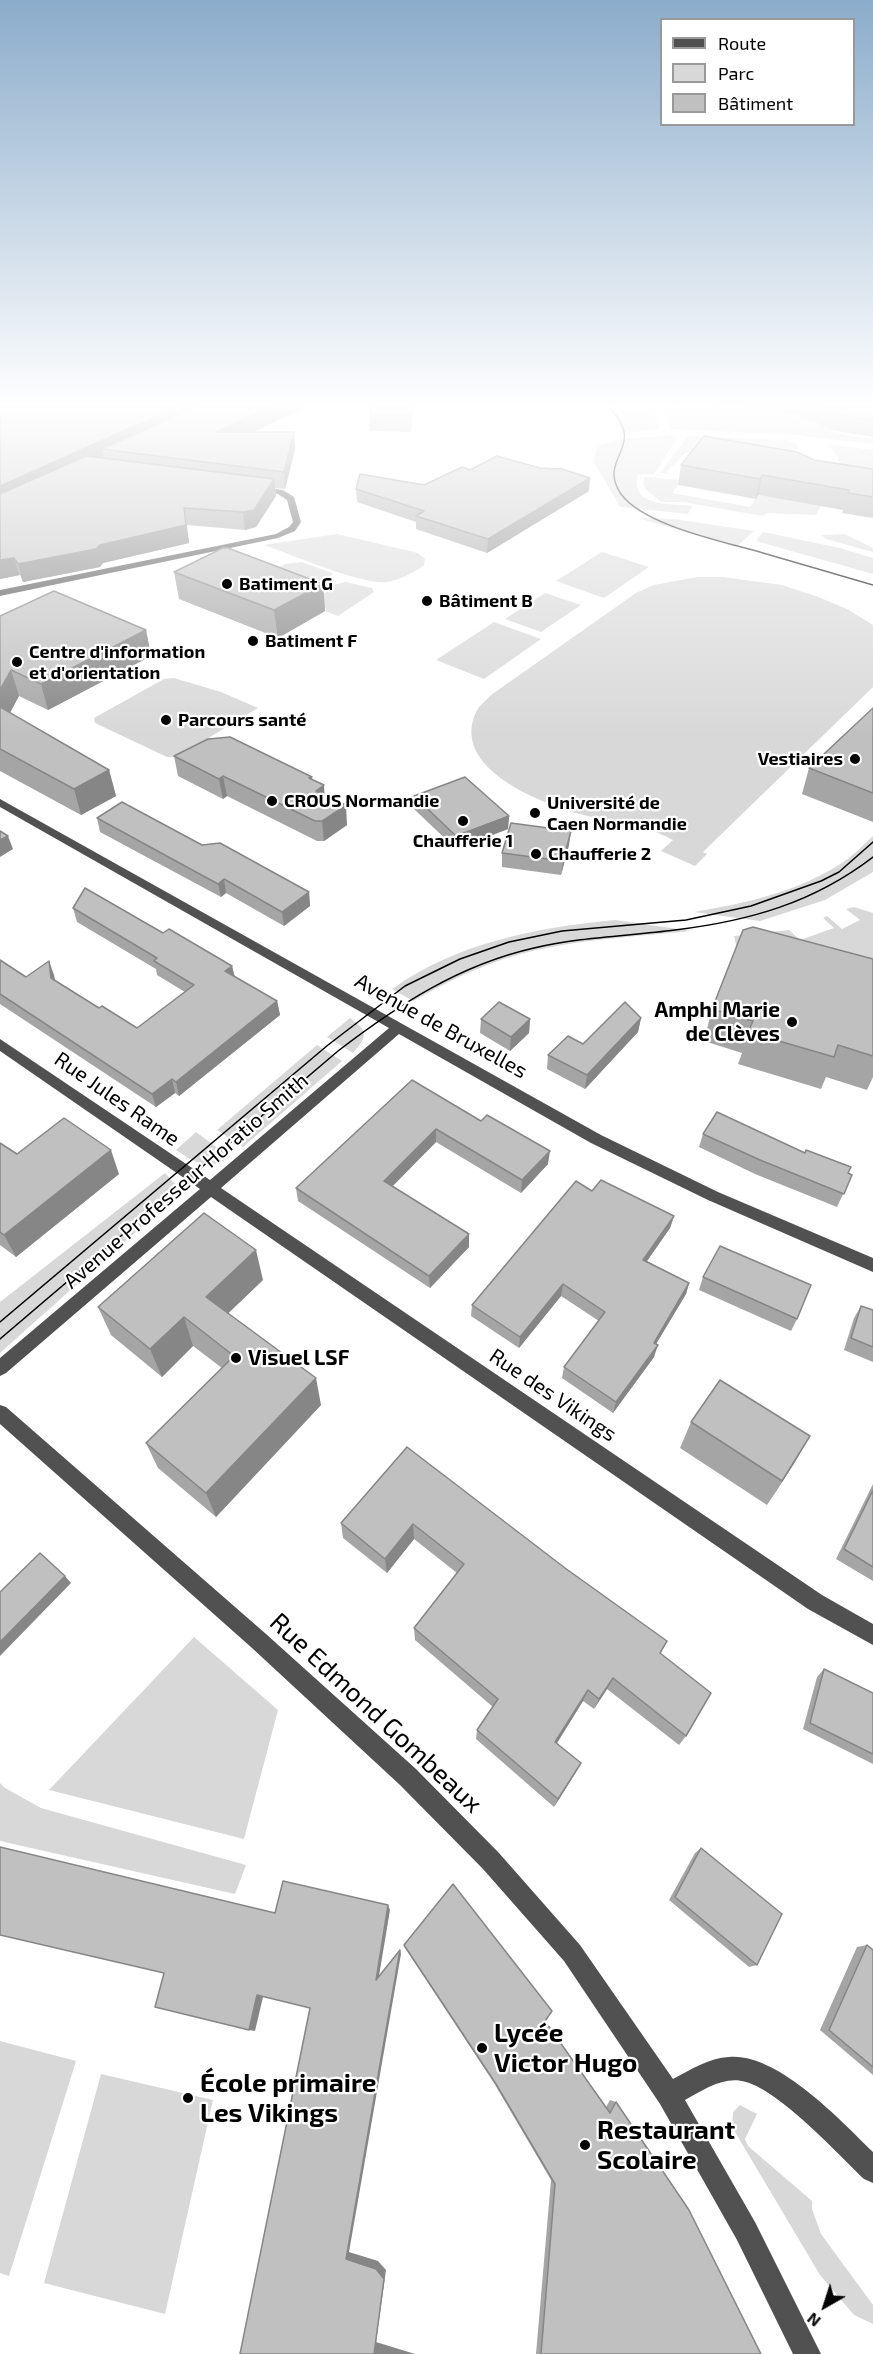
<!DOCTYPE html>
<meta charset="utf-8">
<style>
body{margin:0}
#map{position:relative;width:873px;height:2354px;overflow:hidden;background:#fff;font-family:"Exo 2",sans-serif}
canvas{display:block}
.legend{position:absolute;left:660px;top:18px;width:195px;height:108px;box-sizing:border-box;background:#fff;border:2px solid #999;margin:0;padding:8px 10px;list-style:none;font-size:18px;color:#000}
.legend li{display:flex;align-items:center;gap:12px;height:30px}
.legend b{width:30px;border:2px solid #999}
.north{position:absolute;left:795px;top:2276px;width:60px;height:60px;-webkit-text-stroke:4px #fff;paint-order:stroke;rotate:219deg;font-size:16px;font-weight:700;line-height:24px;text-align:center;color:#000}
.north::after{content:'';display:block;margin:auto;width:21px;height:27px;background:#000;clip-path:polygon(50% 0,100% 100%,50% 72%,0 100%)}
</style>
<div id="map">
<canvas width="873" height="2354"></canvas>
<ul class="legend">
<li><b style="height:8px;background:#515151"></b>Route</li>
<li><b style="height:16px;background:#d8d8d8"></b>Parc</li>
<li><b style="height:16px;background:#c0c0c0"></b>Bâtiment</li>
</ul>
<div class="north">N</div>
</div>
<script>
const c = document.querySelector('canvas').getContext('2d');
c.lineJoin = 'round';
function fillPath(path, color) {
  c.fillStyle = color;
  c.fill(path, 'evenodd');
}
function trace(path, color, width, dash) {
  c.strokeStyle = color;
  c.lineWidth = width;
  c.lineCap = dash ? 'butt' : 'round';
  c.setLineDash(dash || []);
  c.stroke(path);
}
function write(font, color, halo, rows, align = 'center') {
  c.font = font + ' "Exo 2",sans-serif';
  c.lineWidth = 4.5;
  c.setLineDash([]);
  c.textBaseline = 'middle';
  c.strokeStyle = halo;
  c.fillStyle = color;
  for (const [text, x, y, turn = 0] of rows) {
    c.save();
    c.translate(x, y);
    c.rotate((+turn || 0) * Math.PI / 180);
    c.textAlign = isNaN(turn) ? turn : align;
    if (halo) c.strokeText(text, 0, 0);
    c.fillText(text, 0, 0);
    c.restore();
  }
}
fillPath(new Path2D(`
 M598 407H622L628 412 653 409 660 429 622 433C618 419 613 410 598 407Z
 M733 407 832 422 834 433 873 439V444L796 435 671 429 665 408Z
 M673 435 677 438 654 474H638C629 508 672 503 692 506L688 514 620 507 594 462 595 453 599 446 620 439Z
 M688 436 787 440 799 446 786 465 718 453H685L667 472 668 474 660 473Z
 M833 445 873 450V471L834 470 839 463 838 457 830 447Z
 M645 477 682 480 672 493 750 507 758 495 821 506 816 515 767 513 763 516 683 502H661L645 489 643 482Z
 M638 518 674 519 754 531 736 547Z
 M763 532 840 548 873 558V574L756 541Z
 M337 534 418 553 425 559 424 565C415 572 398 581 386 582 362 585 290 554 264 545Z
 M845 534 873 548V552L826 539 821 535Z
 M602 552 649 567 604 598 556 581Z
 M302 562 332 573V575L302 591 275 569 285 564Z
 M697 577H723L782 585 816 596 847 609 873 625V687L703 852 707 854 695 866 661 851 673 840C662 835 651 829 639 825 621 819 599 820 580 814 540 803 450 768 476 712 479 706 486 700 491 695L636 593 654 585Z
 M346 582 372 588 374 592 338 616 325 611 326 608 315 602 333 585Z
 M545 593 581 605 541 632 505 619Z
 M494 622 541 639 484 679 436 660Z
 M174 678 221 692 258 708 177 757H167L95 723 94 718 164 679Z
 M873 836V872L825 900 760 921 694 912C746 903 797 892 842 863 853 856 863 845 873 836Z
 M854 907 873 913V995L740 961 734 936 789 930 800 940 834 928 823 918 827 916 842 929 860 920 846 909Z
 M615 920 692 931C640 936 587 939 536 950 492 960 452 979 413 1001L392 989C459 942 535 928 615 920Z
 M350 1018C368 1031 368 1036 353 1053L327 1037Z
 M317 1045 342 1061 243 1147 217 1130Z
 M196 1132 230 1157C209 1171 195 1163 176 1150Z
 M165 1173 178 1187V1194L0 1353V1302Z
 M194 1637 278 1710 244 1839 49 1790Z
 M0 1783 5 1788 41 1808 246 1865 235 1894 0 1841Z
 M0 2041 76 2061 9 2276 0 2273Z
 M101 2074 213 2100 165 2314 44 2283Z
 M740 2105 757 2114 745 2139 748 2146 812 2201V2209L821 2234 873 2305V2324L854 2315 820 2275 732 2127 733 2112Z`), '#d8d8d8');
fillPath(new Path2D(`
 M257 487 283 490 294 497 301 522 295 531 278 538 0 596V590L276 534 289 527 293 522 287 500 278 494 254 491 253 489Z
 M0 799 601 1135 718 1192 873 1258V1272L708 1200 591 1143 399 1034 221 1188 822 1595 873 1624V1645L808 1609 211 1197 6 1373 0 1376V1358L200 1189 0 1051V1039L210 1180 389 1028 0 807Z
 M0 1405 6 1407 266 1634 416 1769 499 1853 580 1945 673 2079C690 2070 709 2058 729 2057 778 2053 840 2120 873 2152V2183L864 2179C837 2153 781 2092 746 2082 725 2075 703 2090 685 2100L755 2222 821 2354H793L737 2240 660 2104 564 1961 483 1869 400 1785 252 1648 0 1424Z`), '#515151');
trace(new Path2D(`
 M609 407C649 448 596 457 621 494 644 526 726 542 763 553 800 564 836 574 873 585
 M0 1322 328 1045 405 986 460 959 509 942 562 931 686 920 751 906 821 881 839 872 873 842
 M0 1339 338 1051C398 1005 459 965 534 948 580 937 628 936 675 930 749 921 813 903 873 857`), '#000', 1.5);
fillPath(new Path2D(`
 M0 407H306L252 432 295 449 285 489 275 488 276 496 256 527 245 530 187 525 189 543 103 563 100 567 23 582 20 575 0 579Z
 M371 407H413L411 432 370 431V415Z
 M740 407H873V437L836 431 800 416Z
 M814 460 873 469V518L842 513 843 510 758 495 756 499 678 485 681 465Z
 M470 470 589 491 487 553 416 529V522L357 502 356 489 424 485Z
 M174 572 323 584 325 611 278 638 179 599Z
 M0 616 146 630 151 656 48 710 19 696 10 713 109 770 116 796 81 815 0 771Z
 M873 708V822L802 794 809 768Z
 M174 756 312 777V780L324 785V795L347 825 324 841H317L227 796 223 799 178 776Z
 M414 796 509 816 508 829 456 849 414 809Z
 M97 818 309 892 310 906 284 926 226 893 221 897 100 832Z
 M569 845 561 875 502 867V853Z
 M73 908 163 933 232 966 235 977 277 1001 280 1015 179 1096 175 1093 156 1107 0 1004V960L26 977 54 975 55 980 99 1008 137 1028 185 992 157 975 156 969 77 922Z
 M873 959V1077L867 1090 826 1077 821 1089 738 1064 742 1053 704 1041 712 1009Z
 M641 1018 638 1032 585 1089 547 1069 548 1055 583 1044Z
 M481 1019H530L529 1033 510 1051 480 1033Z
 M412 1080 481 1121 548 1164 521 1193 436 1142 392 1186 469 1234V1247L430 1288 298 1201 296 1188Z
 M703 1134 848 1173 852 1175 837 1207 755 1174 699 1147Z
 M0 1143 17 1154 119 1174 16 1257 0 1245Z
 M592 1191 674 1216 670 1228 647 1261 689 1283 686 1294 656 1344 654 1357 613 1413 562 1378 564 1367 599 1321 561 1296 519 1348 471 1316 472 1305Z
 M703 1277 797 1319 791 1331 699 1290Z
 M263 1280 228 1313 321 1405 216 1517 158 1468 146 1443 222 1368 193 1346 162 1377 111 1335 98 1307Z
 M861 1306 873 1310V1362L844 1350 854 1318Z
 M691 1422 795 1462 767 1505 680 1448Z
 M407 1447 660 1653 686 1736 679 1745 607 1689 594 1709 583 1701 557 1743 576 1772 554 1807 476 1739 477 1730 493 1707 415 1640 414 1628 457 1573 414 1539 387 1573 343 1538 341 1523Z
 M873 1484V1581L836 1559Z
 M824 1669 873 1693V1764L803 1729 817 1677Z
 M701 1848 757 1965 749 1967 669 1900 695 1853Z
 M404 1945 545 2021 606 2107 610 2100 616 2102 761 2354H536L551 2180 494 2083 405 1948Z
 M867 1945 873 1950V2075L820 2030 857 1947Z`), '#a5a5a5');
fillPath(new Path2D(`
 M177 407H215L102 449 104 458 0 505V486Z
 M270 407H306L218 449 216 432Z
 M412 407H413L411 432V415Z
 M294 432 295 449 285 489 284 472Z
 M762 475 758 495 756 499 760 479Z
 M590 478 589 491 487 553 488 539Z
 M274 479 276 496 256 527 245 530 243 512Z
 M184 508 189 543 103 563 100 567 23 582 18 564 100 545Z
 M14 558 20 575 0 579V560Z
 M323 584 325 611 278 638 274 610Z
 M146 630 151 656 48 710 41 684Z
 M11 670 19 696 1 729 0 726V690Z
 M109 770 116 796 81 815 74 789Z
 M223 776 227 796 223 799 219 779Z
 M324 785 325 805 316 791Z
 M346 805 347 825 324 841 322 821Z
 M509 816 508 829 456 849V836Z
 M571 831 569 845 561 875 563 861Z
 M8 836 13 849 0 857V840Z
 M224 879 226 893 221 897 218 884Z
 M309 892 310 906 284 926 282 912Z
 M49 961 54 975 56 992 51 978Z
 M232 966 235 980 225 971Z
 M277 1001 280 1015 179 1096 176 1082Z
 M641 1018 638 1032 585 1089 587 1075Z
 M530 1019 529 1033 510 1051 511 1037Z
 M172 1079 175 1093 156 1107 152 1094Z
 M436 1129V1142L385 1194 384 1181Z
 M111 1150 119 1174 16 1257 4 1235Z
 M550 1151 548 1164 521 1193 522 1180Z
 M674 1216 670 1228 640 1271 643 1260Z
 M469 1234V1247L430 1288 429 1276Z
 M256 1250 263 1280 215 1326 206 1297Z
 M689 1283 686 1294 650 1354 654 1343Z
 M563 1284 561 1296 519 1348 520 1337Z
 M184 1317 193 1346 162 1377 150 1349Z
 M658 1345 654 1357 613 1413 616 1402Z
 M316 1378 321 1405 216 1517 206 1493Z
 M810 1436 795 1462 767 1505 782 1481Z
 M413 1524 414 1539 387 1573 385 1559Z
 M65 1576 71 1583 0 1656V1642Z
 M613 1678 607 1689 594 1709 599 1699Z
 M588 1690 583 1701 552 1751 555 1742Z
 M581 1763 576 1772 554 1807 558 1799Z
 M388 1905 390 1910 378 1982 376 1980Z
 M400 1950 401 1954 349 2252 378 2261 386 2270 376 2342 415 2354H374L346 2259Z
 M257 1995 263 1997 255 2031 249 2030Z`), '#868686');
const building = new Path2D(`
 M0 407H177L0 486Z
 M195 407H270L216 432H294L284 472 102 449Z
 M371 407H412L411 415H370Z
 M821 407H873V420L840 415Z
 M704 436 797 452 814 460 873 469V497L848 493 849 490 762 475 760 479 681 465Z
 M86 456 274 479 254 510 243 512 184 508 186 525 100 545 96 549 18 564 14 558 0 560V494Z
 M497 456 540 468 562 469 590 478 488 539 416 516 424 511 356 489 360 474 424 485 462 467 470 470Z
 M223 548H228L323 584 274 610 174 572Z
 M54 591 146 630 41 684 11 670 0 690V616Z
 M0 707 109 770 74 789 0 749Z
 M873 708V793L809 768Z
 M230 737 312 777 309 778 324 785 316 791 346 805 322 821H315L223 776 219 779 174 756 208 739Z
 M465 777 509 816 456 836 414 796Z
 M122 802 202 845 220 843 309 892 282 912 224 879 218 884 97 818Z
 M511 823 571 831 563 861 502 853Z
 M0 831 8 836 0 840Z
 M85 888 163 933 169 929 232 966 225 971 277 1001 176 1082 172 1079 152 1094 0 994V960L26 977 49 961 51 978 99 1008 102 1006 137 1028 194 985 154 961 157 958 73 908Z
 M753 927 873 959V1056L838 1045 834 1057 748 1032 753 1021 712 1009 743 930Z
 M499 1002 530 1019 511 1037 481 1019Z
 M625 1002 641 1018 587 1075 548 1055 568 1036 583 1044Z
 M412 1080 481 1121 487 1115 550 1151 522 1180 436 1129 384 1181 469 1234 429 1276 296 1188Z
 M717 1112 805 1153 806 1150 851 1167 848 1173 852 1175 844 1194 760 1160 703 1134Z
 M64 1118 111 1150 4 1235 0 1232V1143L17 1154Z
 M601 1180 674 1216 643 1260 689 1283 654 1343 658 1345 616 1402 564 1367 605 1312 563 1284 520 1337 472 1305 576 1181 592 1191Z
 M204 1213 256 1250 206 1297 316 1378 206 1493 146 1443 234 1356 184 1317 150 1349 98 1307Z
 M720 1246 811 1285 797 1319 703 1277Z
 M861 1306 873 1310V1347L851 1338Z
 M720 1380 810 1436 782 1481 691 1422Z
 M407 1447 565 1568 667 1641 660 1653 711 1693 686 1736 613 1678 599 1699 588 1690 555 1742 581 1763 558 1799 477 1730 498 1699 414 1628 464 1564 413 1524 385 1559 341 1523Z
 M873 1490V1567L844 1549Z
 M40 1553 65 1576 0 1642V1592Z
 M824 1669 873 1693V1754L810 1723Z
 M0 1847 275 1913 283 1881 388 1905 376 1980 400 1950 346 2259 376 2269 384 2279 374 2354H240L310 2008 257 1995 249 2030 155 2007 164 1973 0 1935Z
 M701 1848 782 1914 757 1965 675 1897Z
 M453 1884 552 2011 545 2021 610 2113 616 2102 689 2210 761 2354H541L555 2184 496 2084 404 1945Z
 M867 1945 873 1950V2067L829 2030Z`);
fillPath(building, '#c0c0c0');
trace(building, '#868686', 1.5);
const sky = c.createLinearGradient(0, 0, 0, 737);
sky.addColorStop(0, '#8baccb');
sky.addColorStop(0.55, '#fff');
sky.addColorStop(1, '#ffffff00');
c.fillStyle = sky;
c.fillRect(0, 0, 873, 737);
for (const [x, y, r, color] of [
 [227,584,6,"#000"],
 [427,601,6,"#000"],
 [253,641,6,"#000"],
 [17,662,6,"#000"],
 [166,720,6,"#000"],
 [855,759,6,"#000"],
 [272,801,6,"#000"],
 [535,813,6,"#000"],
 [463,821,6,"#000"],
 [536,854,6,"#000"],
 [792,1022,6,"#000"],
 [236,1358,6,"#000"],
 [482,2048,6,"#000"],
 [188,2098,6,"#000"],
 [585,2145,6,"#000"]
]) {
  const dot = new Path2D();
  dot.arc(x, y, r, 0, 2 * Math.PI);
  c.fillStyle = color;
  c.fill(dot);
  trace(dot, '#fff', 2);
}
write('bold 18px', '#000', '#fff', [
 ["Batiment G",239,584],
 ["Bâtiment B",439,601],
 ["Batiment F",265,641],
 ["Centre d'information",29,652],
 ["et d'orientation",29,673],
 ["Parcours santé",178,720],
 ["Vestiaires",843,759,"right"],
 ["CROUS Normandie",284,801],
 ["Université de",547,803],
 ["Caen Normandie",547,824],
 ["Chaufferie 1",463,841,"center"],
 ["Chaufferie 2",548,854]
], 'left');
write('bold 21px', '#000', '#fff', [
 ["Amphi Marie",780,1010],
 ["de Clèves",780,1034],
 ["Visuel LSF",248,1358,"left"]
], 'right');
write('21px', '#000', '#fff', [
 ["Avenue de Bruxelles",441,1026,29],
 ["Rue Jules Rame",117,1099,35],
 ["Avenue Professeur Horatio Smith",186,1181,-41],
 ["Rue des Vikings",553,1395,34]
]);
write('26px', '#000', '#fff', [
 ["Rue Edmond Gombeaux",376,1713,43]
]);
write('bold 26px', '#000', '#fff', [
 ["Lycée",494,2033],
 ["Victor Hugo",494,2063],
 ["École primaire",200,2083],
 ["Les Vikings",200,2113],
 ["Restaurant",597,2130],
 ["Scolaire",597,2160]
], 'left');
</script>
